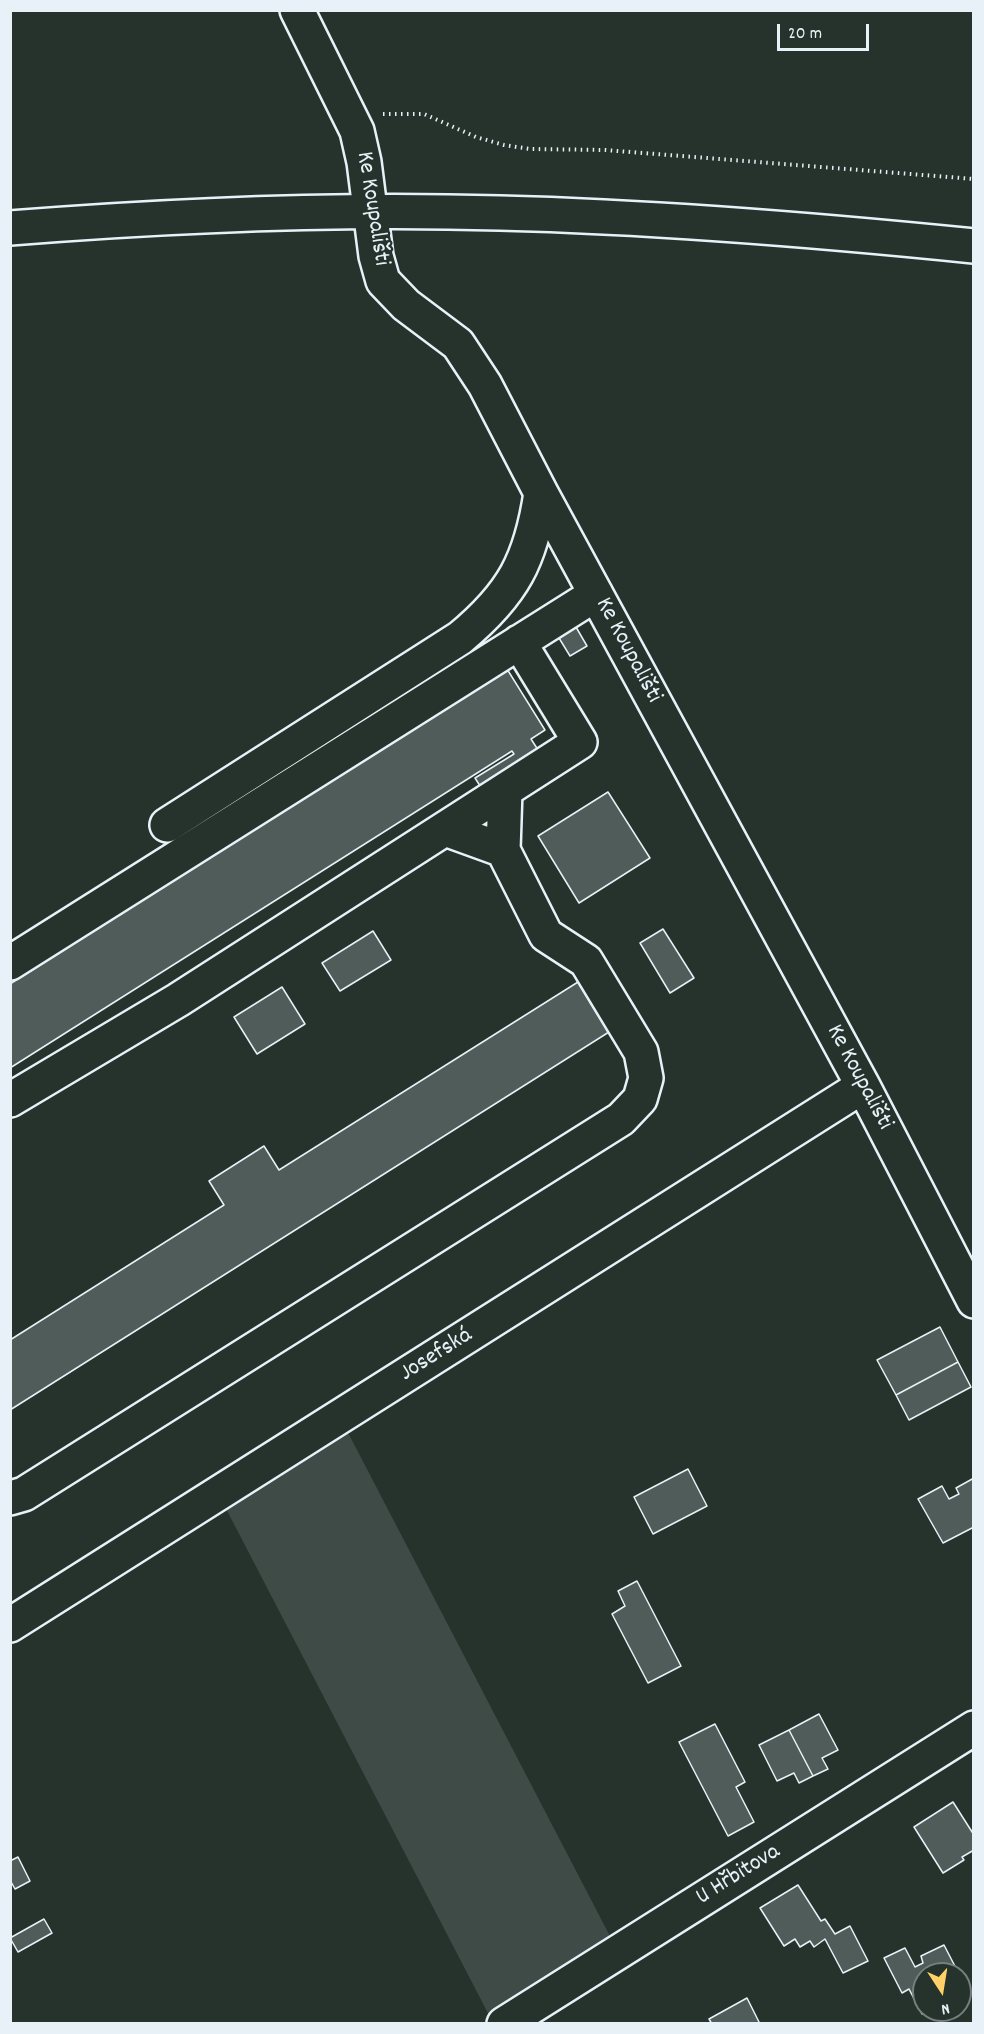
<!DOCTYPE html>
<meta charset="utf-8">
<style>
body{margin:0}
#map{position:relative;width:984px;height:2034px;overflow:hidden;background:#26332d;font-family:Dekko,sans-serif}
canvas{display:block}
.frame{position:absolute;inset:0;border:12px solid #e8f1f8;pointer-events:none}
.north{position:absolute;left:912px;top:1962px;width:60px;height:60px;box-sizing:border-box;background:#26332d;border:2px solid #747f7e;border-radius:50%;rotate:168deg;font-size:16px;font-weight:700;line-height:24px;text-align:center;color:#e8f1f8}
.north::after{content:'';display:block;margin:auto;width:21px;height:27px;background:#ffd166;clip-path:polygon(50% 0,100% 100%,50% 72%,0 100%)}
.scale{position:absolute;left:777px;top:24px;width:92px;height:27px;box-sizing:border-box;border:3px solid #e8f1f8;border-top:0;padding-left:8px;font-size:18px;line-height:21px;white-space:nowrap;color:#e8f1f8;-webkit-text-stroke:4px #26332d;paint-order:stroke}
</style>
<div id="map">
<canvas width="984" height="2034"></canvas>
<div class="frame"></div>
<div class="north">N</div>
<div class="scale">20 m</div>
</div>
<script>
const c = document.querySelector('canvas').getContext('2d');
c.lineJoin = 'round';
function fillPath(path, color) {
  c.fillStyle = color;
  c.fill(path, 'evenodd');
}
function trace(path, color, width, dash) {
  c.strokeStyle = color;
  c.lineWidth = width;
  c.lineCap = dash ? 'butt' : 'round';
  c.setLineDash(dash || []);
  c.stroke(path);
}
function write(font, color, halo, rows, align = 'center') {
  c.font = font + ' Dekko,sans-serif';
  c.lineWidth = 4.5;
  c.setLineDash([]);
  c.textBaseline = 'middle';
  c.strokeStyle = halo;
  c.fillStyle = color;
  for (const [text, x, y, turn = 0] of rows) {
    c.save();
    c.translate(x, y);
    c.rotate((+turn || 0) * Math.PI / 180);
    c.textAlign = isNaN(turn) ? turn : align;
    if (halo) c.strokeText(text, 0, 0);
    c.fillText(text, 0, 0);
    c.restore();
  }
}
fillPath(new Path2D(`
 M344 1425 612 1940 490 2017 222 1501Z`), '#3e4b47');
const building = new Path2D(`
 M576 627 587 646 570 656 559 638Z
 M507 669 545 730 531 739 542 756 484 792 475 778 514 754 512 751 10 1068V984Z
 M608 792 650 858 579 903 538 836Z
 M663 929 694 978 670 993 640 943Z
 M373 931 391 960 340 991 322 963Z
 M578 982 609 1032 10 1410V1340L224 1205 209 1181 264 1146 279 1170Z
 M282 987 305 1024 257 1054 234 1017Z
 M940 1327 958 1362 896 1395 877 1360Z
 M958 1362 971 1387 909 1420 896 1395Z
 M688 1469 707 1506 653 1534 634 1497Z
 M974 1478V1527L943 1543 918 1499 942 1486 949 1499 959 1494 956 1488Z
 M637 1581 681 1666 648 1683 612 1614 625 1606 618 1591Z
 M819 1714 838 1750 822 1758 828 1769 813 1776 789 1730Z
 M715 1724 745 1782 736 1787 754 1822 728 1836 679 1742Z
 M789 1730 813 1776 799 1783 794 1773 777 1781 759 1745Z
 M953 1802 974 1835V1850L962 1857 964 1860 943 1873 914 1827Z
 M18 1857 30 1881 15 1889 10 1880V1861Z
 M798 1885 821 1921 825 1919 835 1934 850 1926 868 1961 843 1973 825 1939 814 1947 810 1941 800 1947 795 1939 784 1946 760 1908Z
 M44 1919 52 1933 18 1952 10 1938Z
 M944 1945 959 1974H924V2010H930L922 2014 909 1989 902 1993 884 1958 905 1948 915 1967 923 1963 921 1956Z
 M960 1977 967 1991 960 1995Z
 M747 1998 760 2024H712L709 2019Z`);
fillPath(building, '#505c59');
trace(building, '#e8f1f8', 1.5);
const minor = new Path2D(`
 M297 10 357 131 364 162 376 256 383 281 406 305 458 344 485 385 541 493 863 1086 974 1301
 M167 825 460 638C513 594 531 560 541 493
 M445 829 503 850
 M10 963 596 594
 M10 1100 178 1000 580 742 519 642
 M10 1498 24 1494 621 1119 640 1099 646 1078 641 1052 586 961 546 935 503 850 505 790
 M10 1625 863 1086
 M504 2024 974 1728`);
const major = new Path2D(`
 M10 228C173 215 337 208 500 213 658 217 816 230 974 246`);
trace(minor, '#e8f1f8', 38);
trace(major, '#e8f1f8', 38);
trace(new Path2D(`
 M383 114H424L476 137 504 145 530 149 605 150 974 179`), '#e8f1f8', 4, [1.5, 4.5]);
trace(minor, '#26332d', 33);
trace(major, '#26332d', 33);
write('24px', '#e8f1f8', '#26332d', [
 ["Ke Koupališti",371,209,81],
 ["Ke Koupališti",627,651,62],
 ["Ke Koupališti",858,1078,62],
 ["Josefská",437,1356,-32],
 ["U Hřbitova",739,1876,-32]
]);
</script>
